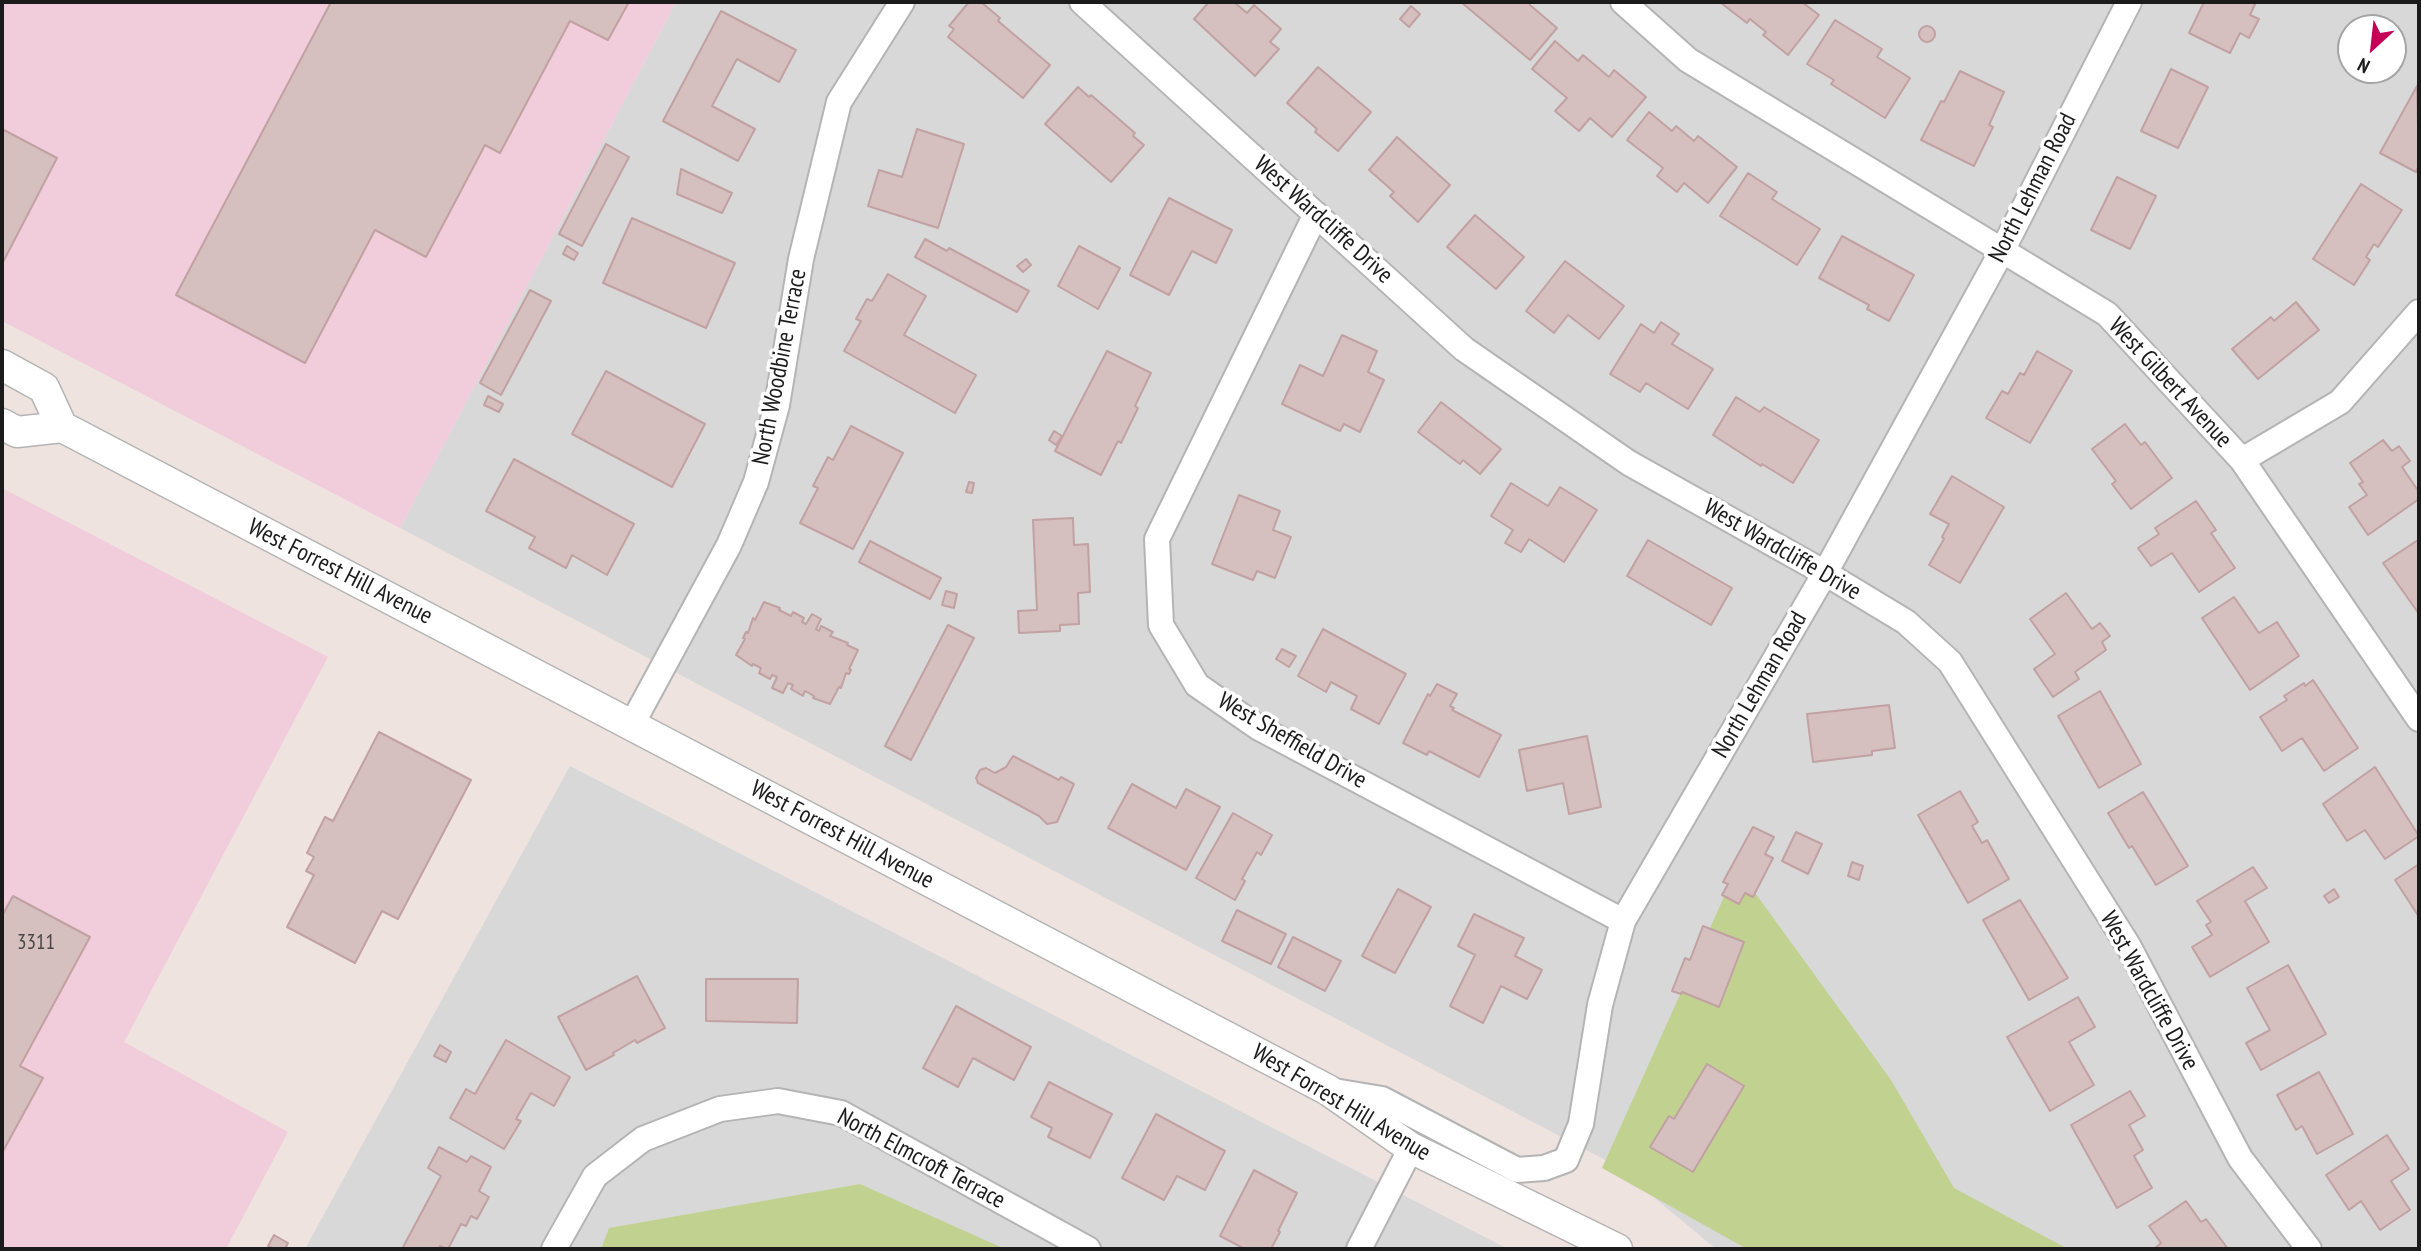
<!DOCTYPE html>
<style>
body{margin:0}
#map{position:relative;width:2421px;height:1251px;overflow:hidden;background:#eee3df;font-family:"PT Sans Narrow",sans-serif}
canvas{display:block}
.frame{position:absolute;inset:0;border:4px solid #1b1b1b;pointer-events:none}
.north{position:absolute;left:2337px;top:14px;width:70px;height:70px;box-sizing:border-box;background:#fff;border:2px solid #a4a4a4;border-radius:50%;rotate:207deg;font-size:19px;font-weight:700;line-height:28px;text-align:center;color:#1b1b1b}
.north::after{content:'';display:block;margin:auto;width:24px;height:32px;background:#c60057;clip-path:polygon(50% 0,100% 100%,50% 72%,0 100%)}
</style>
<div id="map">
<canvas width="2421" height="1251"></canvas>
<div class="frame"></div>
<div class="north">N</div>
</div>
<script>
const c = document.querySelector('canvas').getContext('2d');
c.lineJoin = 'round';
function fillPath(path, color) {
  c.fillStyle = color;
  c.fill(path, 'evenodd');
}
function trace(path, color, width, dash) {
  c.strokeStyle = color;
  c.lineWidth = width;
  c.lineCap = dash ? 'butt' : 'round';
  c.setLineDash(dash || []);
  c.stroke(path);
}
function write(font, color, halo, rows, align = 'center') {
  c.font = font + ' "PT Sans Narrow",sans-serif';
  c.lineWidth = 7;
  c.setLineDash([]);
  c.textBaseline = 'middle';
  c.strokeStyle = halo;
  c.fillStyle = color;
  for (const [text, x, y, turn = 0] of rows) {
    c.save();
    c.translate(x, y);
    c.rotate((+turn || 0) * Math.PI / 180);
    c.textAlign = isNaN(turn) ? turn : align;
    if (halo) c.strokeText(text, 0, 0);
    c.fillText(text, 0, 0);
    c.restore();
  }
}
fillPath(new Path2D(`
 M676 2H2419V1249H1716L1615 1165 400 528ZM2351 28H2393V70H2351Z
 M570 766 1508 1249H305Z`), '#d9d8d9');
fillPath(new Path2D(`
 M2 2H676L400 528 2 321Z
 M2 488 328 657 124 1042 288 1132 226 1249H2Z`), '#f1ccdb');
fillPath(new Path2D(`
 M1737 868 1891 1080 1954 1188 2068 1249H1747L1602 1168Z
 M860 1184 1005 1249H601L609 1228Z`), '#c0d190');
const building = new Path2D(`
 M331 2H629L608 40 570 21 500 153 485 145 426 257 375 230 305 363 176 295Z
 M969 2H981L1000 18 998 21 1050 65 1023 98 948 37 954 29 949 26Z
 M1209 2H1234L1247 13 1254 5 1281 29 1270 42 1279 49 1255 76 1194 19Z
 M1461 2H1530V5L1557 28 1530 60Z
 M1722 2H1802L1819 15 1788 55 1763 35 1766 32 1750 19 1747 23 1721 3Z
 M2204 2H2256L2250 15 2259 19 2249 38 2240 33 2230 53 2189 33Z
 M1411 6 1420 14 1409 27 1400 19Z
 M721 11 796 50 779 82 737 59 712 106 755 129 738 161 663 121Z
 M1835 20 1882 49 1877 57 1910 78 1885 118 1831 84 1834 80 1807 64Z
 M1919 34a8 8 0 1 1 16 0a8 8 0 1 1-16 0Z
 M1555 41 1578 61 1583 55 1609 77 1614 70 1646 97 1612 137 1590 118 1579 131 1555 111 1567 98 1532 69Z
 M1318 67 1371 112 1338 151 1315 132 1317 129 1287 103Z
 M2171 69 2208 87 2178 148 2141 131Z
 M1960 71 2004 92 1989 125 1993 127 1974 166 1921 140 1941 101 1944 102Z
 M2417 86 2419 165 2416 172 2380 153Z
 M1078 87 1089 97 1091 95 1135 133 1133 136 1144 145 1111 182 1045 124Z
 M1649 112 1672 131 1676 126 1694 141 1698 136 1737 167 1708 203 1684 183 1677 192 1657 176 1663 168 1627 140Z
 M2 129 57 158 2 264Z
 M917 129 964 144 938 228 868 206 879 170 902 177Z
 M1397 137 1450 185 1418 222 1390 196 1394 192 1369 170Z
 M606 144 629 157 582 246 559 234Z
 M681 169 732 193 722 213 677 194Z
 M1748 173 1777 192 1772 199 1820 229 1797 265 1720 216Z
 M2117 177 2156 196 2130 249 2091 230Z
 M2361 184 2402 210 2378 247 2374 244 2366 257 2370 260 2354 285 2313 259Z
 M1169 198 1232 230 1216 263 1192 251 1169 295 1130 275Z
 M1475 215 1524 257 1496 289 1447 247Z
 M632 218 735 263 706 328 603 283Z
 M1842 236 1914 275 1889 321 1867 309 1869 305 1819 278Z
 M925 239 947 251 949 248 1029 291 1017 312 915 257Z
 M567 246 578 253 574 260 563 254Z
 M1079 246 1120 268 1098 309 1058 286Z
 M1026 259 1031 265 1023 272 1017 266Z
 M1565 261 1624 306 1599 339 1568 315 1554 333 1526 311Z
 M888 274 926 296 904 335 976 375 955 413 844 351 861 321 856 319 867 299 872 301Z
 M530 290 551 301 501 395 480 383Z
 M2296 302 2319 330 2258 379 2232 349 2271 317 2274 321Z
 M1661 322 1679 334 1672 344 1713 369 1688 409 1646 383 1640 392 1610 374 1641 324 1654 333Z
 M1342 335 1377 351 1368 372 1384 380 1360 432 1344 424 1340 431 1282 404 1300 365 1323 376Z
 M1107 351 1151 373 1135 406 1138 408 1121 443 1118 441 1101 475 1055 451Z
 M2037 351 2072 371 2030 443 1986 418 2002 391 2008 394 2020 373 2024 375Z
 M606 371 705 424 672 487 572 434Z
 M488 396 503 404 499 412 484 405Z
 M1736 397 1760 412 1764 407 1819 440 1793 483 1762 464 1761 466 1713 435Z
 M1441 402 1501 449 1480 474 1463 460 1460 464 1418 432Z
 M2125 424 2141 445 2145 442 2172 478 2131 509 2112 484 2116 481 2092 449Z
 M851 426 903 453 853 549 800 523 818 488 813 486 828 457 833 460Z
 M1054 431 1062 436 1056 445 1049 440Z
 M2383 440 2392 451 2399 446 2410 461 2402 467 2419 492V499L2368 535 2349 507 2367 495 2359 484 2363 482 2350 463Z
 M514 459 634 524 607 575 572 555 566 568 529 548 535 537 486 511Z
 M1952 476 2004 507 1960 583 1929 565 1944 539 1942 537 1949 524 1930 514Z
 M969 482 974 483 972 493 966 492Z
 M1511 483 1548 506 1560 487 1597 510 1564 562 1529 539 1521 552 1505 543 1513 530 1491 516Z
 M1239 495 1280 511 1273 530 1291 537 1275 578 1257 571 1253 580 1212 564Z
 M2196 501 2216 530 2211 533 2235 568 2199 592 2172 553 2151 566 2138 548 2159 534 2155 528Z
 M1073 518 1074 545 1088 544 1090 592 1078 593 1079 624 1060 625V631L1019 633 1018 611 1037 610 1033 520Z
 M1648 540 1732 588 1711 625 1627 576Z
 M2418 540 2419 542V614L2383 563Z
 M870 541 941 578 930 599 859 562Z
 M946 591 957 594 954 608 942 605Z
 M2066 593 2092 629 2100 623 2110 636 2102 642 2106 650 2075 672 2079 679 2053 697 2034 669 2055 654 2030 619Z
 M2234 597 2259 633 2277 622 2299 656 2250 690 2202 618Z
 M764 602 780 608 779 610 791 616 793 612 804 618 802 622 806 624 812 614 821 619 816 629 819 631 821 626 833 632 830 636 848 643 847 645 858 650 849 669 851 670 849 674 846 673 841 688 839 687 830 704 813 698 814 696 805 691 803 696 791 689 793 685 788 683 783 693 772 688 777 677 772 675 770 679 759 673 761 668 753 664 752 666 736 655 745 639 743 638 746 632 748 633 753 618 755 620Z
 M948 625 974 638 911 760 885 746Z
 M1323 629 1406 674 1379 724 1351 709 1357 696 1331 682 1326 692 1298 676Z
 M1282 649 1296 656 1289 667 1276 659Z
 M2313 680 2358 748 2324 771 2302 738 2282 751 2260 717 2287 700 2284 696 2304 683 2305 686Z
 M1437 684 1457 694 1450 706 1454 708 1452 710 1501 735 1479 777 1429 751 1427 755 1403 743 1428 694 1430 696Z
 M2100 691 2141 764 2099 788 2058 716Z
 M1889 705 1895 748 1872 751V755L1813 762 1807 714Z
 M379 732 471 780 398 919 382 911 355 963 287 927 314 875 306 871 314 857 307 853 325 817 333 821Z
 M1587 736 1601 807 1569 814 1563 783 1527 791 1519 750Z
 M1013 756 1059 780 1061 777 1074 784 1057 822 1047 824 1039 816 978 783 976 778 980 770 986 768 995 773 1006 767Z
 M2375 767 2419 836 2385 859 2365 830 2347 841 2323 804Z
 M1132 784 1176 808 1186 789 1220 807 1186 870 1108 828Z
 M1960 791 1978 822 1972 826 1982 843 1987 840 2009 879 1968 903 1918 815Z
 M2143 792 2188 866 2156 885 2132 846 2129 848 2108 813Z
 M1233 813 1272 835 1261 855 1257 852 1242 879 1245 881 1235 900 1196 878Z
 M1753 827 1774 837 1765 854 1773 858 1753 897 1745 893 1739 904 1722 895 1728 884 1723 882Z
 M1796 832 1822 844 1808 874 1782 861Z
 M1852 862 1863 866 1859 880 1848 876Z
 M2419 864V917L2395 880Z
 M2253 867 2267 888 2245 901 2269 942 2210 977 2192 947 2212 935 2206 925 2211 922 2197 901Z
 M1398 889 1431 907 1395 973 1362 956Z
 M2334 889 2339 897 2329 903 2324 896Z
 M13 896 90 937 20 1066 43 1078 2 1153V916Z
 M2020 900 2068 978 2029 1000 1983 920Z
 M1237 910 1286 934 1271 964 1222 941Z
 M1474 914 1524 938 1515 956 1542 970 1527 999 1501 986 1483 1023 1450 1006 1475 955 1458 946Z
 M1703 926 1744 942 1719 1007 1682 992 1681 994 1672 991 1685 958 1690 960Z
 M1293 937 1341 961 1325 991 1278 967Z
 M2288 965 2326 1034 2261 1070 2246 1043 2270 1030 2247 988Z
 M637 976 665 1028 637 1043 635 1040 613 1053 614 1055 586 1070 558 1017Z
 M706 979H798L797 1023 706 1021Z
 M2078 997 2095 1027 2069 1042 2094 1085 2050 1111 2007 1037Z
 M956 1006 1031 1047 1014 1080 973 1058 958 1087 923 1068Z
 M506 1040 570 1077 554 1106 531 1093 516 1119 521 1121 504 1149 450 1118 466 1089 475 1094Z
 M440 1045 451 1052 446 1062 434 1056Z
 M1707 1064 1744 1086 1693 1172 1650 1147 1669 1116 1674 1119Z
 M2319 1072 2353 1134 2317 1154 2302 1126 2296 1130 2277 1095Z
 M1049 1082 1112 1114 1090 1158 1048 1137 1052 1128 1031 1117Z
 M2130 1091 2145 1116 2129 1125 2143 1150 2134 1156 2152 1188 2117 1208 2071 1125Z
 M1156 1114 1225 1151 1205 1190 1177 1176 1164 1200 1122 1178Z
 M2387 1135 2409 1169 2391 1181 2410 1210 2380 1230 2361 1201 2349 1210 2326 1175Z
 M439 1147 467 1162 471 1156 491 1167 479 1191 489 1197 477 1219 471 1216 466 1226 461 1224 448 1249 440 1246 438 1249H402L441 1176 428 1168Z
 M1254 1170 1297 1193 1278 1231 1280 1232 1271 1249H1245L1220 1236Z
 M2186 1201 2201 1222 2206 1219 2228 1249H2154L2161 1243 2149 1226Z
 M274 1235 288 1243 285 1249H274L268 1246Z`);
fillPath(building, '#d5bfbf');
trace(building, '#c1a1a1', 2);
const minor = new Path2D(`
 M1082 2 1464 349 1629 463 1825 573 1906 622 1950 662 2129 947 2240 1158 2309 1249
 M1623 2 1688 60 2107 314 2242 460 2419 719
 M1316 214 1157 539 1161 625 1197 685 1259 728 1623 921
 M2242 460 2340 402 2419 312
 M632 724 729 545 756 482 777 405 801 259 839 102 902 2
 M1328 1090 1382 1099 1517 1170 1544 1168 1566 1160 1581 1124 1600 1005 1623 921 1825 573 2002 251 2129 2
 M554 1249 595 1176 643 1139 720 1109 778 1101 841 1113 1088 1249
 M1359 1249 1411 1148`);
const tertiary = new Path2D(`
 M2 365 44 388 62 427
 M2 424 17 432 62 427 72 432 1328 1090 1411 1148 1617 1249`);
trace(minor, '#b4b4b4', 28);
trace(tertiary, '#b4b4b4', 33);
trace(minor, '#fff', 24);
trace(tertiary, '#fff', 30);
write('21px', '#4a4444', null, [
 ["3311",36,943]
]);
write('24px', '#1b1b1b', '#fff', [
 ["North Lehman Road",2033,188,-63],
 ["West Wardcliffe Drive",1323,220,42],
 ["North Woodbine Terrace",780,367,-79],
 ["West Gilbert Avenue",2170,383,47],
 ["West Wardcliffe Drive",1782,550,30],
 ["West Forrest Hill Avenue",340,572,27],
 ["North Lehman Road",1760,685,-60],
 ["West Sheffield Drive",1292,741,30],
 ["West Forrest Hill Avenue",842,835,28],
 ["West Wardcliffe Drive",2149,991,61],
 ["West Forrest Hill Avenue",1341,1103,31],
 ["North Elmcroft Terrace",921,1159,28]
]);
</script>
